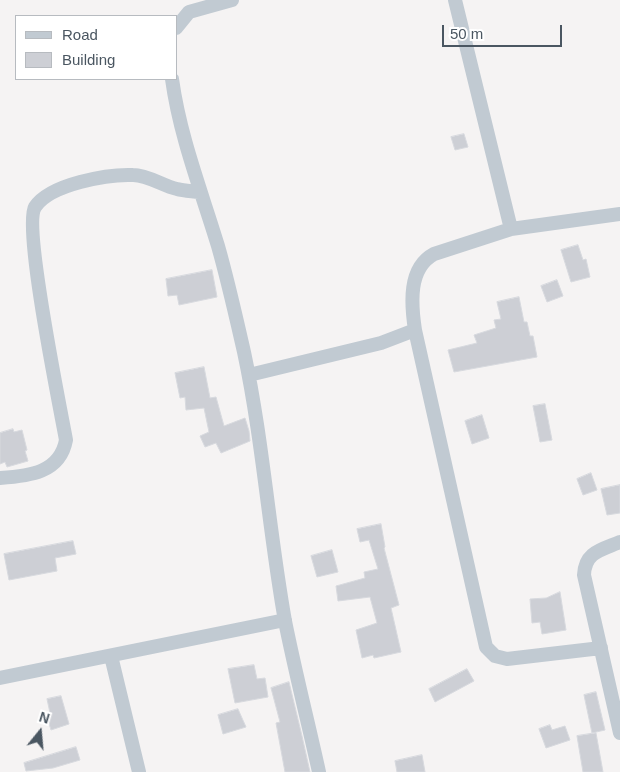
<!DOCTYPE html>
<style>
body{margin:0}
#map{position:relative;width:620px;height:772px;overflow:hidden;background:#f5f3f3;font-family:Helvetica,sans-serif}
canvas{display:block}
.legend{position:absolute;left:15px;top:15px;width:162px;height:65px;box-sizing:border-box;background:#fff;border:1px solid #b7bbc0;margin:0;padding:6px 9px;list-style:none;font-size:15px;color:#4a5661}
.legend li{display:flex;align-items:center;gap:10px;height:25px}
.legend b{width:25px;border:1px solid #b7bbc0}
.north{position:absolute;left:15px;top:707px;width:50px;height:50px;-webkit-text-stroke:4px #fff;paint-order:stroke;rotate:17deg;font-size:14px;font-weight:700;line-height:20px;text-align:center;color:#4a5661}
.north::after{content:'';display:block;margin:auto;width:18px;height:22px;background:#4a5661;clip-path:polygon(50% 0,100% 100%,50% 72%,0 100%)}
.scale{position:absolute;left:442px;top:25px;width:120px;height:22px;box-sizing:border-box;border:2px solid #4a5661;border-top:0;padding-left:6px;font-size:15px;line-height:18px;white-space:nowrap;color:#4a5661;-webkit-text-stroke:4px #fff;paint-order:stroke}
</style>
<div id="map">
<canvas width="620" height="772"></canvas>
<ul class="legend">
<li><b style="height:6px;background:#c1cad2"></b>Road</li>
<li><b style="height:14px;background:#cdcfd5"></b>Building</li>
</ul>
<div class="north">N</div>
<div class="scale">50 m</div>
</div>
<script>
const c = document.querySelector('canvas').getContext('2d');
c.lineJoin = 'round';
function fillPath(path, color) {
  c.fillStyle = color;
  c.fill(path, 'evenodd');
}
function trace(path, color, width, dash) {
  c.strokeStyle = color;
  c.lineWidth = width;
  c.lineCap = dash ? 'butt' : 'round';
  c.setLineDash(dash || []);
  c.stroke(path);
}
const building = new Path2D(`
 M464 134 468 147 455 150 451 137Z
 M578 245 583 260 586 259 590 277 571 282 561 250Z
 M212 270 217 297 179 305 177 295 168 296 166 279Z
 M557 280 563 296 547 302 541 286Z
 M519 297 524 322H527L530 336H533L537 357 454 372 448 350 477 343 474 335 496 328 494 320 501 319 497 302Z
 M204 367 210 398 216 397 224 426 245 418 249 431 250 441 221 453 216 443 205 447 200 436 209 432 204 408 186 410 185 397 180 398 175 373Z
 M545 404 552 440 540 442 533 406Z
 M482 415 489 438 472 444 465 421Z
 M13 429 14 432 22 430 27 450 25 451 28 461 7 467 5 462 0 464V433Z
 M591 473 597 490 583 495 577 479Z
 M620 485V513L607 515 601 489Z
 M381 524 385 547 384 548 399 605 391 608 401 652 374 658 373 655 362 658 356 630 377 623 370 597 338 601 336 586 365 578 364 572 378 569 369 540 360 542 357 529Z
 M73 541 76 554 55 558 57 571 9 580 4 554Z
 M332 550 338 572 317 577 311 556Z
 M560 592 566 630 542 634 540 622 532 623 530 599 546 598Z
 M254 665 257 679 265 678 268 697 235 703 228 669Z
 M467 669 474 681 435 702 429 689Z
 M289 682 302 736 310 772H285L276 723 280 722 271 688Z
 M596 692 605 730 592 733 584 695Z
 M61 696 69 724 51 730 46 714 50 713 47 699Z
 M238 709 246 727 223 734 218 715Z
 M550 725 552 730 565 726 570 740 546 748 539 729Z
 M596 733 603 772H583L577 736Z
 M76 747 80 760 53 768 26 771 24 763Z
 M422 755 425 772H397L395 761Z`);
fillPath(building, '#cdcfd5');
trace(building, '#d7d9de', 1);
trace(new Path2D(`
 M455 0 511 229
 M176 28 189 12 232 0
 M172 79C180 137 201 190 218 246 228 281 236 317 244 352 263 441 269 532 285 621 295 671 308 722 319 772
 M415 330 486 647 495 656 507 659 601 648
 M249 375 381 343 415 330C411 304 408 268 434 254L511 229 620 214
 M0 478C29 476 60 473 66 440 60 407 23 226 35 207 50 184 108 174 133 175 148 175 163 186 177 189 184 191 192 191 199 192
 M620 542C601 550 585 552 584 575L620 733
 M111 656 139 772
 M0 678 285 620`), '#c1cad2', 14);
</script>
